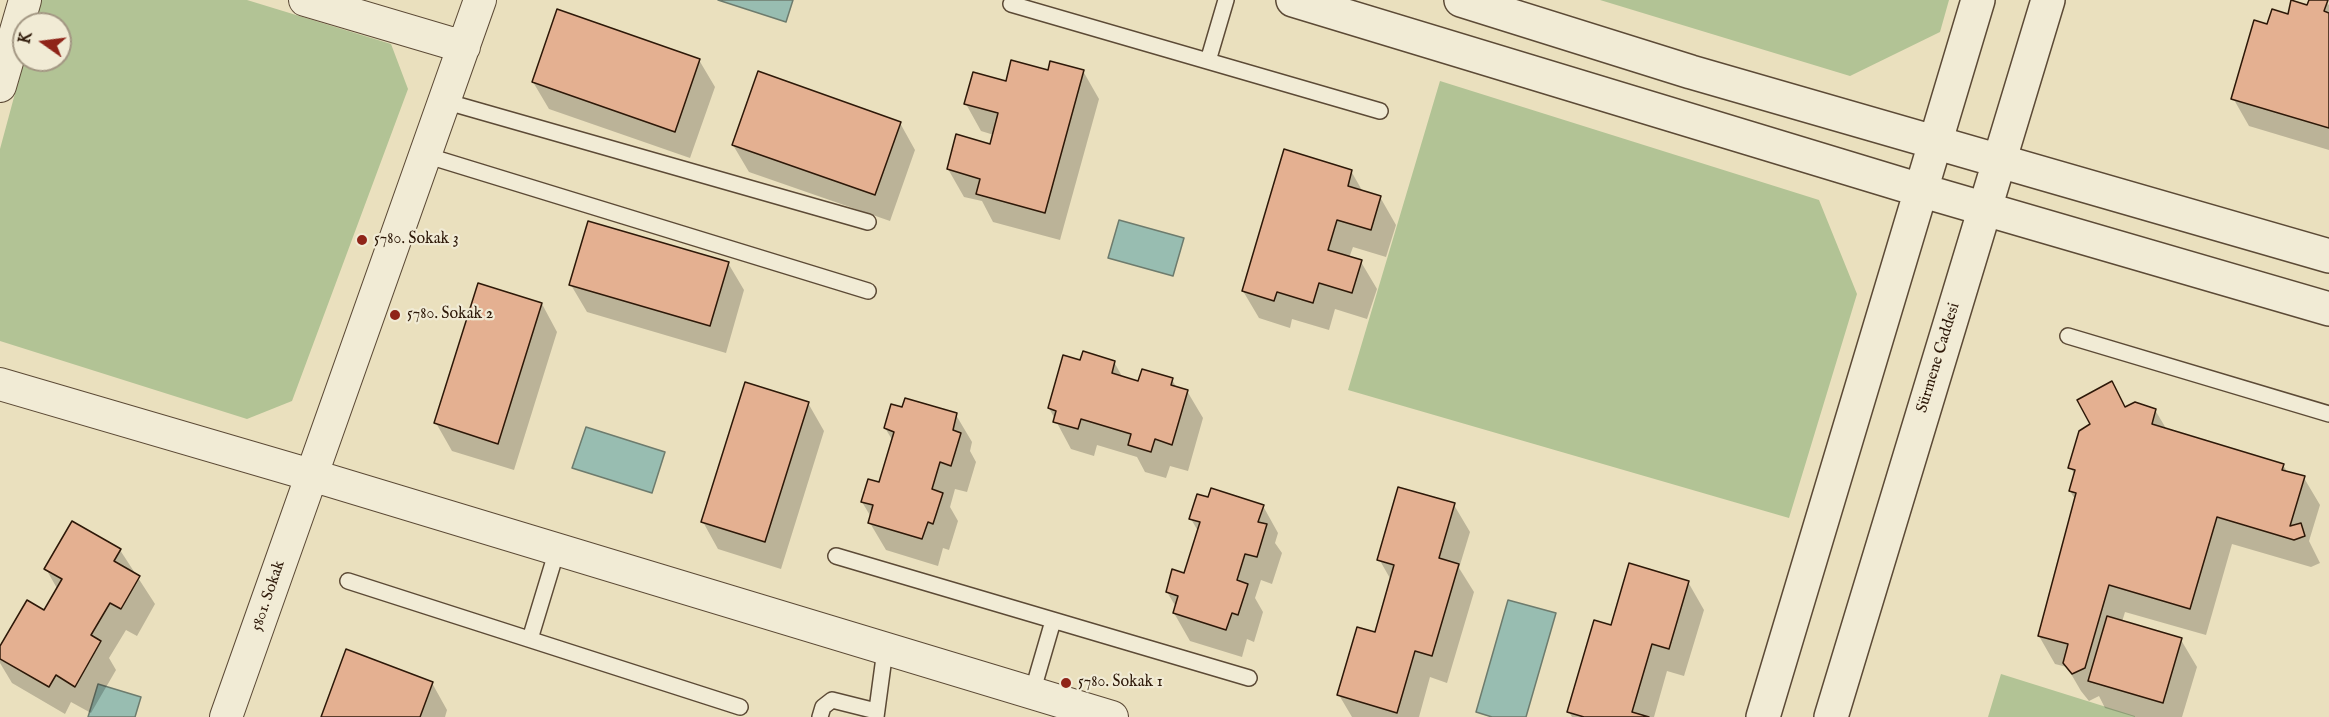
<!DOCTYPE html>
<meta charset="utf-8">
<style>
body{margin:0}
#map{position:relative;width:2329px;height:717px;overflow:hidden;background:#eae0be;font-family:"IM FELL English",serif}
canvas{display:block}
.north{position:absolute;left:12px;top:12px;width:60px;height:60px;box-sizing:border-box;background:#f1ebd5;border:2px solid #a39783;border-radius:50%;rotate:284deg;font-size:16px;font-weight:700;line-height:24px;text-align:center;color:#2d1808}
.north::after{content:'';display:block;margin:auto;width:21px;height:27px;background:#8f2418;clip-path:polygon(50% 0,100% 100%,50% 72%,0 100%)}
</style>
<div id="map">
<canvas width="2329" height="717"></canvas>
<div class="north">K</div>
</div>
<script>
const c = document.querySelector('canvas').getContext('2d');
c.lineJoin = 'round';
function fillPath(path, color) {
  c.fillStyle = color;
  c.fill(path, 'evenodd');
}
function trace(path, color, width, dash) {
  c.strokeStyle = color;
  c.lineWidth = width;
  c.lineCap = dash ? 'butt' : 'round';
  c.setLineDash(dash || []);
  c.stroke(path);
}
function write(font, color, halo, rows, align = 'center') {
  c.font = font + ' "IM FELL English",serif';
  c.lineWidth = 4.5;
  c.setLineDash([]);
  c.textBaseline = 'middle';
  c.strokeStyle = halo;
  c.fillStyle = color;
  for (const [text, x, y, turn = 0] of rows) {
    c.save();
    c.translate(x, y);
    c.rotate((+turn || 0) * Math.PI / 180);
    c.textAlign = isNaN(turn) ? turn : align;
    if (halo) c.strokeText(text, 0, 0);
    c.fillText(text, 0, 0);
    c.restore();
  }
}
fillPath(new Path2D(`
 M41 0H247L391 44 408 89 292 401 247 419 0 341V149L24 60H60V24H34Z
 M1600 0H1949L1940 32 1850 76Z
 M1440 81 1819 200 1857 294 1789 518 1348 390Z
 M2001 674 2135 716V717H1988Z`), '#b2c395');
const water = new Path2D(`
 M718 0H793L786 22Z
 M1119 220 1184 238 1173 276 1108 258Z
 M586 427 665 452 652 493 572 468Z
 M1508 600 1556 613 1526 717H1492L1476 712Z
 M98 684 141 697 135 717H88Z`);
fillPath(water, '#98bdb1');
trace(water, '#6d7b6d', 1.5);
fillPath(new Path2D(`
 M2311 0H2323L2329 5V150L2249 126 2233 98 2268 26 2308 7Z
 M699 60 715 87 690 158 549 109 533 82Z
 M1083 71 1099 99 1060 240 993 222 982 201 964 197 948 169 991 146 994 135 981 131 966 104 1007 83 1049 72Z
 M900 123 915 150 890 221 749 172 733 145Z
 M1351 171 1363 192 1380 197 1396 225 1386 257 1353 247 1349 258 1361 262 1377 289 1367 319 1335 309 1329 330 1292 319 1290 328 1259 318 1243 291Z
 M728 263 744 290 726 353 587 312 571 285Z
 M542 304 557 332 514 470 452 451 436 423Z
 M1081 362H1114L1123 378 1139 382 1172 380 1177 388 1187 391 1203 418 1188 471 1170 466 1166 478 1145 472 1137 457 1097 445 1094 456 1071 449 1049 408Z
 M808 403 824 431 781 569 718 549 703 522Z
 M2125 408 2155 410 2167 430 2283 465 2288 473 2304 478 2320 505 2309 541 2320 563 2311 567 2232 544 2206 635 2125 612 2122 622 2181 640 2197 667 2182 717H2135L2105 708 2099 696 2089 701 2081 691 2067 667 2055 664 2039 636 2076 501 2070 491 2075 475 2070 467Z
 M903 409 956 415 972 442 970 451 976 462 967 492 955 489 950 507 958 521 949 550 943 548 938 566 886 550 870 523 871 517 862 502 880 484 893 441 885 428Z
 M1454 505 1470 532 1459 568 1474 592 1447 683 1430 677 1419 717H1352L1339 695 1376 634 1391 580 1379 559Z
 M1263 506 1278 533 1275 543 1282 553 1272 584 1261 580 1255 598 1263 612 1254 642 1247 639 1242 657 1190 641 1174 613 1176 607 1167 592 1185 574 1198 531 1191 519Z
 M72 523 120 550 155 604 137 636 126 630 109 658 116 670 91 713 71 702 65 714 12 683 0 663V649L45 612 58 590 46 569Z
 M1688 582 1704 610 1684 676 1667 671 1654 717H1572L1569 712 1612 627Z
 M432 683 447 710 445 717H323Z`), '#0003');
const building = new Path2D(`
 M2291 0 2307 5 2309 0H2328L2324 11 2329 13V128L2231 99 2254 20 2267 24 2272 9 2288 14Z
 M557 9 700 59 675 132 532 82Z
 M1011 60 1048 70 1050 61 1084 70 1045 213 976 194 980 179 947 169 956 134 990 144 998 113 964 104 973 72 1006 81Z
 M758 71 901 122 875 195 732 145Z
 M1284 149 1352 170 1348 186 1381 196 1371 230 1337 220 1328 250 1362 260 1352 293 1319 283 1313 303 1277 292 1274 301 1242 291Z
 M588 221 729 262 710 326 569 285Z
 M478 283 542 303 498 444 434 423Z
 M1083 351 1115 361 1112 373 1138 381 1142 369 1173 378 1171 385 1188 390 1172 445 1155 439 1151 452 1128 445 1131 434 1081 419 1078 429 1053 422 1056 411 1048 408 1063 355 1080 360Z
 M2112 381 2125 407 2135 402 2156 409 2152 424 2284 464 2282 470 2305 476 2290 526 2301 523 2305 536 2294 540 2217 517 2190 609 2109 585 2085 668 2072 674 2063 663 2068 644 2038 636 2076 493 2069 491 2075 470 2068 468 2079 431 2090 424 2077 400Z
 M745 382 809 402 765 542 701 522Z
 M905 398 957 413 953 430 961 433 951 466 940 462 932 489 943 493 933 524 928 522 922 539 868 523 873 505 861 502 868 479 879 482 894 432 884 428 891 404 902 407Z
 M1398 487 1455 503 1439 558 1459 564 1432 656 1415 651 1397 713 1337 695 1357 627 1375 632 1394 565 1377 560Z
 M1211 488 1264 505 1258 522 1267 524 1257 557 1245 554 1237 580 1248 584 1238 615 1232 613 1226 630 1173 613 1178 596 1166 592 1172 569 1184 573 1200 522 1189 519 1197 494 1208 497Z
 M72 521 121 549 114 561 140 576 121 609 110 603 91 635 101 641 75 687 56 675 49 687 0 659V646L27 600 44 610 62 579 44 569Z
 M1629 563 1689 581 1669 649 1652 644 1632 712 1649 717H1584L1567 712 1594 620 1611 625Z
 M2107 616 2182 638 2163 703 2088 681Z
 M346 649 433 682 420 717H321Z`);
fillPath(building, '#e4b091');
trace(building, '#2d1808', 1.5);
const service = new Path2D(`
 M1011 4 1380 111
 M1208 61 1226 0
 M444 101 868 222
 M425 155 868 291
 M2068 336 2329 414
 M836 556 1249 678
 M348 581 740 707
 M530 639 557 550
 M1032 693 1053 621
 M820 717 823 707 832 700 876 711
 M876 717 885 650`);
const minor = new Path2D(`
 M305 0 464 47
 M0 86 25 0
 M0 384 311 475 1112 717
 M226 717 480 0`);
const tertiary = new Path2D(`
 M1293 0 1920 190 2329 309
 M1461 0 1691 72 2329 256
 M1763 717 1978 0
 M1831 717 2048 0`);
trace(service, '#5c4a36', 18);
trace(minor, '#5c4a36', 34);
trace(tertiary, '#5c4a36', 36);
trace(service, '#f1ebd5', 15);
trace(minor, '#f1ebd5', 32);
trace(tertiary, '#f1ebd5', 33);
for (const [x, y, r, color] of [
 [362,240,6,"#8f2418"],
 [395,315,6,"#8f2418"],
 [1066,683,6,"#8f2418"]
]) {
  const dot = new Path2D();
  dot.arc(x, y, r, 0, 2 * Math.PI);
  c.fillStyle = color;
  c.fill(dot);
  trace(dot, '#f1ebd5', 2);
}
write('16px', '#2d1808', '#f1ebd5', [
 ["5780. Sokak 3",374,240],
 ["5780. Sokak 2",407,315],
 ["5780. Sokak 1",1078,683]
], 'left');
write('16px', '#2d1808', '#f1ebd5', [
 ["Sürmene Caddesi",1939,358,-73],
 ["5801. Sokak",269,596,-71]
]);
</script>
